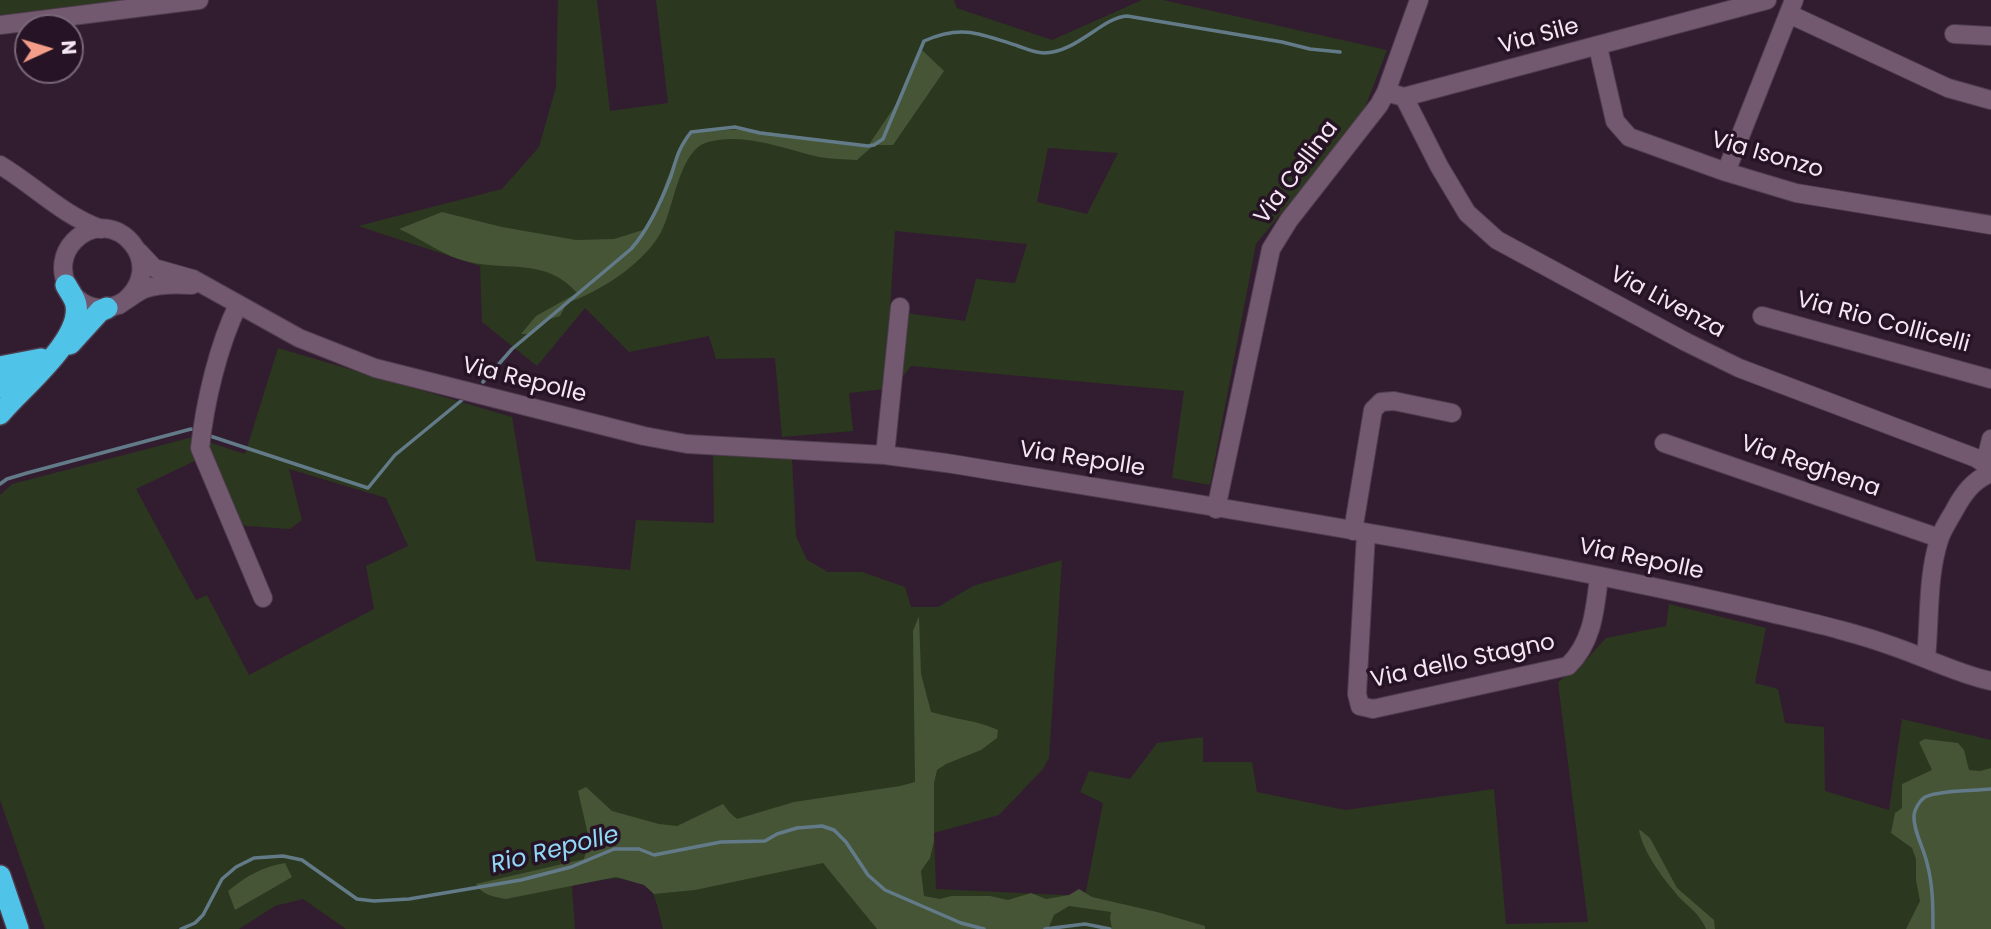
<!DOCTYPE html>
<style>
body{margin:0}
#map{position:relative;width:1991px;height:929px;overflow:hidden;background:#321d30;font-family:Poppins,sans-serif}
canvas{display:block}
.north{position:absolute;left:14px;top:14px;width:70px;height:70px;box-sizing:border-box;background:#271326;border:2px solid #796778;border-radius:50%;rotate:86deg;font-size:19px;font-weight:700;line-height:28px;text-align:center;color:#f5e6f3}
.north::after{content:'';display:block;margin:auto;width:24px;height:32px;background:#f49e8a;clip-path:polygon(50% 0,100% 100%,50% 72%,0 100%)}
</style>
<div id="map">
<canvas width="1991" height="929"></canvas>
<div class="north">N</div>
</div>
<script>
const c = document.querySelector('canvas').getContext('2d');
c.lineJoin = 'round';
function fillPath(path, color) {
  c.fillStyle = color;
  c.fill(path, 'evenodd');
}
function trace(path, color, width, dash) {
  c.strokeStyle = color;
  c.lineWidth = width;
  c.lineCap = dash ? 'butt' : 'round';
  c.setLineDash(dash || []);
  c.stroke(path);
}
function write(font, color, halo, rows, align = 'center') {
  c.font = font + ' Poppins,sans-serif';
  c.lineWidth = 7;
  c.setLineDash([]);
  c.textBaseline = 'middle';
  c.strokeStyle = halo;
  c.fillStyle = color;
  for (const [text, x, y, turn = 0] of rows) {
    c.save();
    c.translate(x, y);
    c.rotate((+turn || 0) * Math.PI / 180);
    c.textAlign = isNaN(turn) ? turn : align;
    if (halo) c.strokeText(text, 0, 0);
    c.fillText(text, 0, 0);
    c.restore();
  }
}
fillPath(new Path2D(`
 M0 0H136L0 18Z
 M558 0H597L610 111 668 103 656 0H954L957 8 1052 40 1142 0H1163L1387 50 1363 113 1256 244 1210 485 1172 478 1184 391 911 366 894 388 849 393 853 431 782 437 775 358 716 359 709 336 629 352 585 308 537 366 482 322 480 266 358 226 502 189 539 147 556 87ZM1048 148 1118 153 1087 214 1037 202ZM895 231 1027 244 1015 283 976 279 965 321 890 311Z
 M278 348 512 417 536 561 630 570 636 520 714 523 713 455 792 459 796 536 807 560 828 572H862L905 587 911 607H938L973 586 1062 560 1049 758 1043 769 999 815 934 833 936 889 1085 896 1103 803 1080 792 1089 771 1130 779 1157 743 1203 737V762H1252L1257 792 1345 810 1494 789 1506 924 1588 922 1558 682 1586 660 1606 638 1666 626 1669 604 1766 628 1755 683 1778 689 1785 723 1824 727 1825 791 1889 810 1902 719 1991 740V929H663C660 919 658 906 654 896 642 868 595 881 572 886L575 929H346L303 899 275 906 239 929H45L0 800V495L12 484 193 437 245 454ZM207 455 235 521 246 526 290 529 302 520 289 469 386 498 408 546 366 566 374 609 249 675 207 595 196 600 136 489Z`), '#2b371e');
fillPath(new Path2D(`
 M921 49 944 71 893 145H874L857 160C844 159 831 159 819 157 784 149 745 132 708 142 678 150 674 211 660 234 642 265 599 292 567 303L560 316 547 320 530 334H521L536 316 577 293C547 258 509 271 469 262 445 257 422 239 399 229L442 212 502 227 576 240 614 239 646 229C664 197 669 161 691 132L746 129 868 146 899 100Z
 M919 616 921 674 931 712C953 719 977 720 998 730L997 738 981 750 946 764 937 770 934 783V841L930 858 921 871 924 896 940 899 951 896H990L1008 900 1031 893 1046 899 1069 895 1079 889 1092 897 1157 912 1205 926V929H1112L1110 918 1111 912 1069 906 1054 915 1048 929H877L823 863 695 890 654 894 644 885 616 877 506 899C494 897 482 895 476 884L584 859 589 839 578 791 586 787 612 811 659 824 677 826 723 804 730 813 737 819 794 802 900 786 915 782 913 631Z
 M1925 739 1958 743 1964 750 1969 770 1980 771 1991 768V929H1906L1920 901 1916 880V859L1912 848 1891 833 1895 813 1902 808V784L1932 770 1919 742Z
 M1639 829 1650 838 1677 888 1714 920 1715 929H1706C1698 910 1685 906 1674 891 1661 876 1641 848 1639 829Z
 M285 863 292 877 235 910 228 891C247 876 261 867 285 863Z`), '#455536');
trace(new Path2D(`
 M483 382 512 349 631 249C649 229 661 202 671 176 677 157 678 149 691 132L735 127 760 133 868 146 874 145 883 139 924 41C962 24 981 34 1018 46 1026 49 1035 53 1044 53 1076 53 1103 17 1127 16L1282 42 1310 49 1340 52
 M207 435 368 488 395 455 462 400
 M0 484 7 479 27 473 191 429 196 431
 M181 929 195 923 203 915 222 879 236 867 254 858 283 856 302 860 357 899 374 901 409 899 521 880 571 867 614 849H639L654 855 721 842 765 841 777 834 797 828 822 826 834 830 846 842 868 875 885 890 961 923 984 929
 M1045 929 1085 924 1110 929
 M1933 929C1933 907 1933 885 1927 863 1924 848 1913 831 1914 815 1915 809 1919 801 1925 797 1940 790 1974 791 1991 789`), '#637b89', 3.5);
const minor = new Path2D(`
 M1789 14 1948 88 1991 100
 M0 25 199 0
 M1954 34 1991 36
 M1598 47 1615 121 1629 137 1726 172 1796 193 1991 225
 M1386 92 1404 97 1439 166 1467 213 1497 240 1686 342 1739 368 1976 458 1985 464 1990 474
 M1404 97 1767 0
 M0 165C35 186 62 215 101 229
 M1726 172 1794 0
 M139 252 154 268 193 279 299 338 375 368 644 436 687 444 885 455 946 463C1221 508 1498 550 1771 613 1813 623 1854 632 1895 647 1927 658 1958 674 1991 681
 M119 305C175 267 113 200 74 241 49 267 70 311 106 308 121 307 131 295 144 289 158 284 177 284 192 285
 M238 305C218 346 205 402 200 448L263 598
 M1762 316 1991 379
 M1664 443 1939 538
 M885 455 900 307
 M1985 464 1991 439
 M1216 509 1271 249 1289 220 1379 105 1386 92 1419 0
 M1353 531 1373 410 1381 402 1394 401 1452 413
 M1366 533 1357 694 1360 706 1373 709 1568 666C1593 642 1595 609 1599 577
 M1926 658C1930 619 1927 578 1939 540 1942 530 1949 520 1954 511 1963 494 1973 480 1991 473`);
const highway = new Path2D(`
 M70 344 100 311 107 308
 M0 367 41 359
 M0 387 32 370
 M0 414C21 388 82 341 76 305 75 298 69 291 66 285
 M0 876 18 929`);
trace(minor, '#4e3c4d', 20);
trace(highway, '#4e3c4d', 24);
trace(minor, '#725970', 18);
trace(highway, '#50c4e8', 21);
write('23px', '#f5e6f3', '#271326', [
 ["Via Sile",1539,37,-15],
 ["Via Isonzo",1767,156,16],
 ["Via Cellina",1297,173,-53],
 ["Via Livenza",1667,303,28],
 ["Via Rio Collicelli",1883,323,15],
 ["Via Repolle",524,381,14],
 ["Via Repolle",1082,460,9],
 ["Via Reghena",1810,467,19],
 ["Via Repolle",1641,560,12],
 ["Via dello Stagno",1463,662,-12]
]);
write('italic 24px', '#90d9f6', '#271326', [
 ["Rio Repolle",555,851,-14]
]);
</script>
